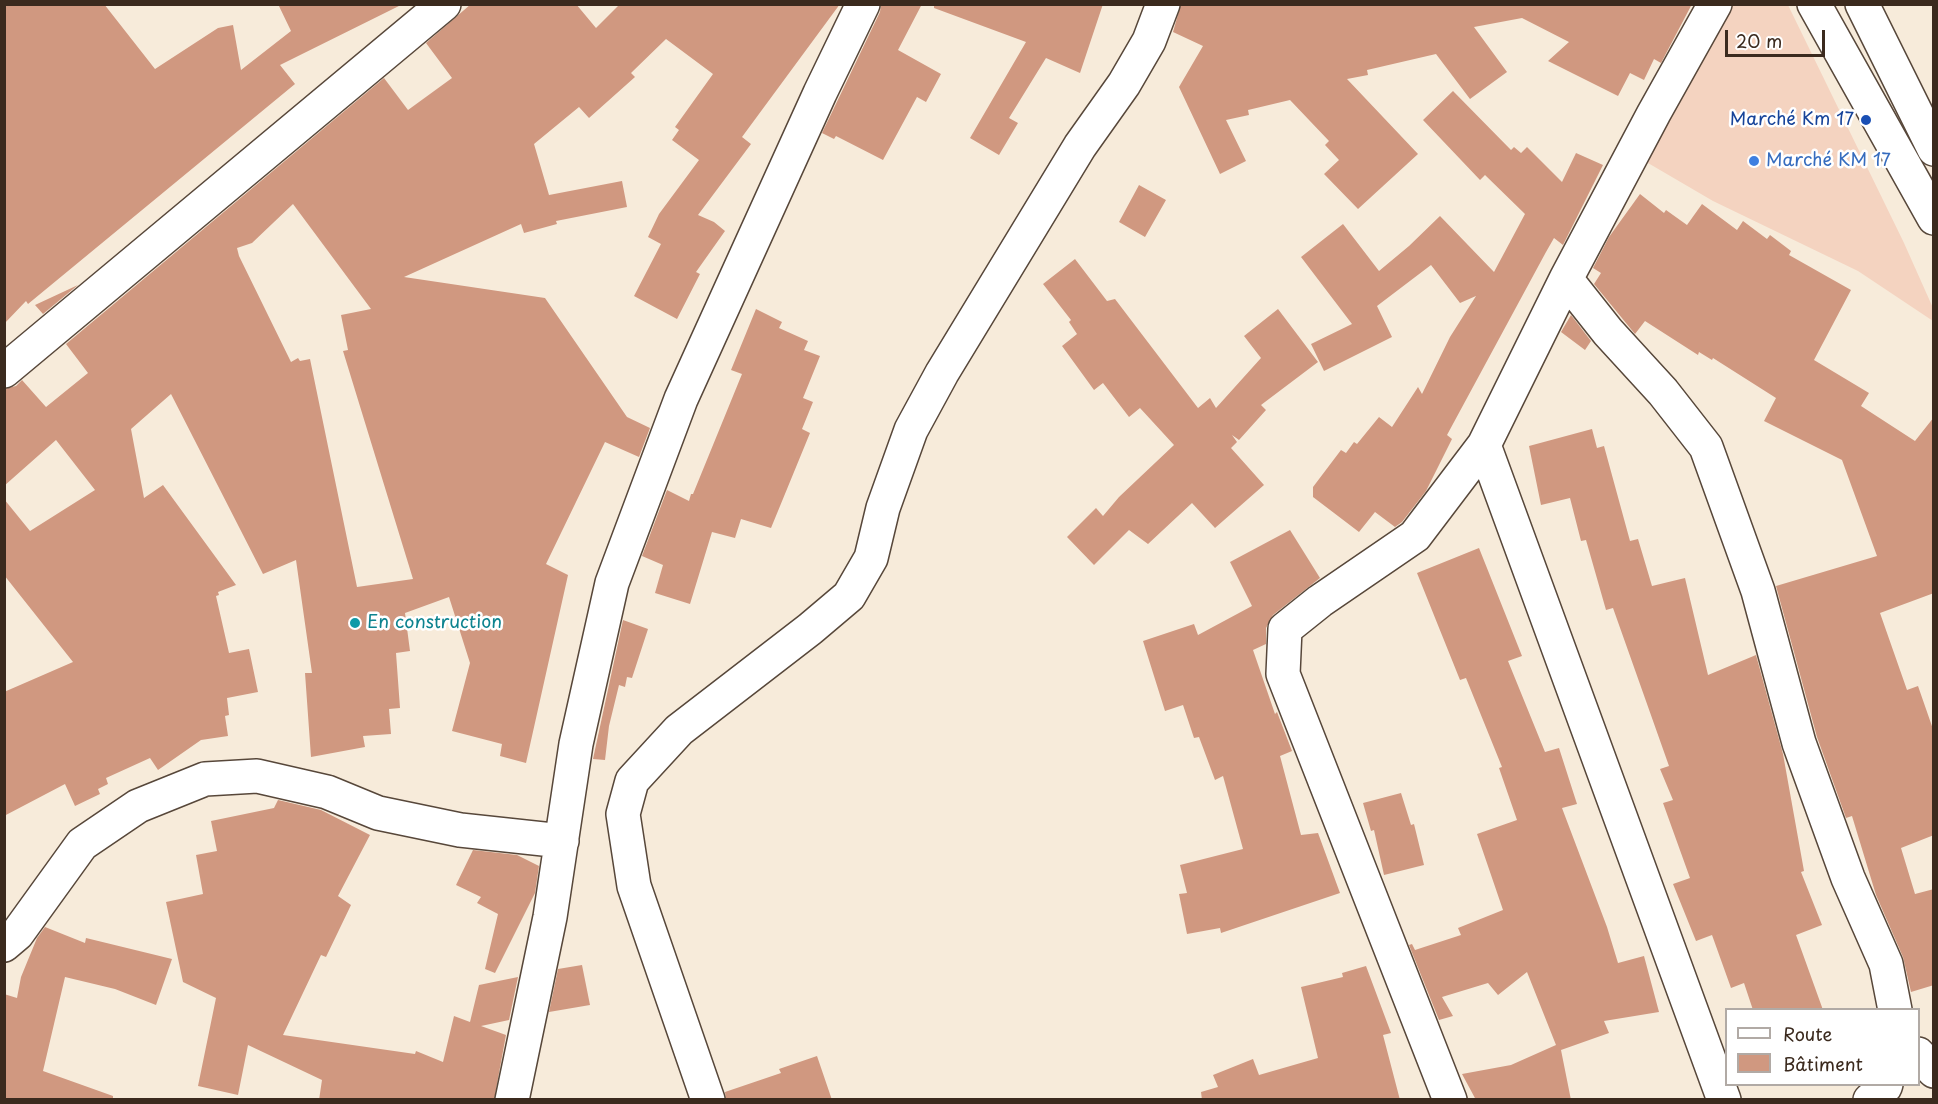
<!DOCTYPE html>
<meta charset="utf-8">
<style>
body{margin:0}
#map{position:relative;width:1938px;height:1104px;overflow:hidden;background:#f7ebda;font-family:"Playpen Sans",sans-serif}
canvas{display:block}
.frame{position:absolute;inset:0;border:6px solid #3b2a1e;pointer-events:none}
.legend{position:absolute;left:1725px;top:1008px;width:195px;height:78px;box-sizing:border-box;background:#fff;border:2px solid #b1aaa5;margin:0;padding:8px 10px;list-style:none;font-size:18px;color:#3b2a1e}
.legend li{display:flex;align-items:center;gap:12px;height:30px}
.legend b{width:30px;border:2px solid #b1aaa5}
.scale{position:absolute;left:1725px;top:30px;width:100px;height:27px;box-sizing:border-box;border:3px solid #3b2a1e;border-top:0;padding-left:8px;font-size:18px;line-height:21px;white-space:nowrap;color:#3b2a1e;-webkit-text-stroke:4px #fff;paint-order:stroke}
</style>
<div id="map">
<canvas width="1938" height="1104"></canvas>
<div class="frame"></div>
<ul class="legend">
<li><b style="height:8px;background:#fff"></b>Route</li>
<li><b style="height:16px;background:#d09880"></b>Bâtiment</li>
</ul>
<div class="scale">20 m</div>
</div>
<script>
const c = document.querySelector('canvas').getContext('2d');
c.lineJoin = 'round';
function fillPath(path, color) {
  c.fillStyle = color;
  c.fill(path, 'evenodd');
}
function trace(path, color, width, dash) {
  c.strokeStyle = color;
  c.lineWidth = width;
  c.lineCap = dash ? 'butt' : 'round';
  c.setLineDash(dash || []);
  c.stroke(path);
}
function write(font, color, halo, rows, align = 'center') {
  c.font = font + ' "Playpen Sans",sans-serif';
  c.lineWidth = 5;
  c.setLineDash([]);
  c.textBaseline = 'middle';
  c.strokeStyle = halo;
  c.fillStyle = color;
  for (const [text, x, y, turn = 0] of rows) {
    c.save();
    c.translate(x, y);
    c.rotate((+turn || 0) * Math.PI / 180);
    c.textAlign = isNaN(turn) ? turn : align;
    if (halo) c.strokeText(text, 0, 0);
    c.fillText(text, 0, 0);
    c.restore();
  }
}
fillPath(new Path2D(`
 M1725 5H1788L1904 243 1933 308V321L1858 271 1713 201 1636 156Z`), '#f4d3c0');
fillPath(new Path2D(`
 M4 4H104L155 69 218 28 233 25 241 70 291 31 278 4H403L280 65 295 84 28 304 26 301 4 324Z
 M471 4H576L596 28 620 4H840L742 137 751 144 698 215 714 222 725 231 696 272 700 274 677 319 634 296 661 244 648 237 659 214 699 160 672 140 679 130 675 127 713 74 666 39 631 73 635 77 589 118 579 107 534 144 549 195 622 181 627 207 556 221 557 224 524 233 521 224 404 277 545 298 627 417 650 428 639 457 605 442 546 564 568 575 526 763 500 756 502 744 452 731 470 663 449 597 405 613 410 651 396 653 400 708 389 709 391 734 363 736 365 747 311 757 305 673H312L296 560 263 574 171 394 131 429 144 498 163 485 236 585 218 592 219 595 216 596 229 653 249 649 258 692 227 698 229 715 225 716 228 736 201 740 158 770 150 758 106 778 108 784 98 789 100 794 75 806 65 784 4 816V692L73 662 4 575V499L30 531 95 490 56 440 4 486V389L16 386 22 380 46 407 88 373 66 344 384 78 408 110 452 78 426 43ZM293 204 371 309 341 315 348 350 343 351 413 579 357 587 310 359 300 361 298 358 291 362 239 256 237 248 252 243Z
 M881 4H922L898 50 941 74 926 102 917 97 883 160 836 136 834 139 822 133 880 12Z
 M934 4H1103L1080 73 1046 58 1009 118 1018 123 999 155 970 138 1026 42 934 8Z
 M1181 4H1692L1661 63 1654 59 1644 80 1630 73 1618 96 1548 61 1569 42 1522 18 1474 27 1507 72 1470 99 1436 54 1367 70 1368 75 1347 79 1418 154 1358 209 1324 174 1339 160 1325 145 1329 141 1290 100 1248 110 1249 115 1226 120 1246 161 1220 174 1179 87 1203 46 1173 32Z
 M1453 91 1511 150 1514 147 1521 153 1527 147 1562 182 1576 153 1603 165 1563 245 1554 238 1546 252 1447 435 1452 439 1426 491 1402 522 1395 527 1375 512 1359 532 1313 497V487L1341 450 1346 453 1354 442 1357 444 1379 417 1392 427 1418 387 1422 394 1450 337 1476 296 1460 303 1431 265 1377 306 1392 337 1324 371 1311 344 1352 324 1301 257 1343 224 1379 271 1409 246 1440 216 1494 272 1525 214 1485 175 1480 180 1423 120Z
 M1139 185 1166 200 1145 237 1119 222Z
 M1640 194 1664 213 1666 210 1687 225 1702 204 1737 230 1743 221 1767 239 1770 235 1791 251 1789 255 1851 290 1814 360 1869 393 1861 406 1915 441 1934 417V593L1880 613 1907 690 1918 686 1934 732V835L1901 848 1915 894 1934 889V985L1911 992 1903 957 1876 895 1852 816 1846 818 1817 737 1776 586 1877 556 1842 460 1764 421 1776 398 1713 358 1712 360 1699 352 1698 355 1645 321 1635 334 1594 284 1601 273 1593 268 1609 237Z
 M1075 259 1107 301 1115 299 1198 408 1210 398 1216 408 1261 358 1244 336 1278 309 1318 362 1261 405 1266 410 1239 440 1232 435 1237 442 1231 448 1264 485 1215 528 1192 503 1148 544 1129 530 1094 565 1067 537 1096 508 1103 516 1119 497 1174 445 1140 408 1129 417 1103 383 1094 390 1062 346 1077 334 1069 322 1071 320 1043 284Z
 M78 285 43 314 35 305Z
 M756 309 782 322 779 328 808 341 804 350 820 356 803 398 813 402 802 429 810 433 771 528 741 519 735 538 712 532 690 604 655 593 663 565 642 556 667 490 689 501 691 494H693L742 374 731 370Z
 M1571 315 1591 341 1585 350 1561 332Z
 M1592 429 1597 448 1604 446 1630 541 1638 539 1652 586 1685 578 1708 675 1756 655 1783 754 1804 871 1801 872 1822 925 1796 935 1823 1010H1753L1744 983 1731 988 1712 935 1696 941 1673 884 1690 878 1663 803 1673 800 1660 769 1669 766 1613 608 1606 610 1586 540 1581 541 1570 498 1541 505 1529 446Z
 M1290 530 1320 578 1273 615 1266 628V644L1253 650 1275 714 1277 712 1292 751 1280 756 1301 835 1318 833 1340 893 1221 933 1220 928 1187 934 1179 894 1187 893 1180 865 1243 849 1223 776 1215 780 1199 737 1194 738 1183 705 1165 711 1143 641 1194 624 1198 635 1252 606 1230 562Z
 M1479 548 1522 656 1508 661 1545 752 1559 748 1577 804 1562 808 1607 927 1618 963 1644 956 1659 1012 1604 1021 1609 1033 1561 1050 1571 1100H1476L1462 1074 1511 1065 1556 1045 1527 972 1498 995 1488 983 1442 997 1453 1016 1439 1020 1409 945 1412 944 1415 950 1461 935 1458 928 1503 910 1477 834 1517 820 1499 768 1502 767 1466 678 1460 680 1417 573Z
 M623 620 648 629 632 678 627 677 625 687 619 685 609 726 605 760 593 759Z
 M1401 793 1411 825 1414 824 1424 865 1384 875 1374 830 1371 831 1363 803Z
 M278 800 321 810 370 835 338 896 351 905 326 957 321 955 283 1035 415 1054 416 1051 443 1062 454 1016 470 1022 479 985 518 977 509 1020 481 1026 506 1035 494 1100H319L322 1080 248 1045 238 1095 198 1086 216 998 183 982 166 902 203 894 196 855 217 851 211 821 274 808Z
 M473 850 517 855 539 866 535 893 495 973 485 969 498 914 477 903 481 897 456 885Z
 M45 927 85 943 86 938 172 959 156 1005 115 989 65 977 43 1071 113 1096V1100H4V994L17 998 21 977 37 938Z
 M582 965 590 1005 549 1012 558 969Z
 M1366 966 1391 1033 1383 1035 1400 1100H1202L1201 1092 1218 1087 1213 1075 1253 1059 1259 1075 1318 1058 1301 987 1343 977 1342 973Z
 M817 1056 832 1100H726L725 1092 781 1073 779 1069Z`), '#d09880');
const minor = new Path2D(`
 M1814 4 1934 218
 M1566 279 1608 332 1663 392 1706 447 1758 591 1799 743 1848 878 1886 964 1895 1010
 M4 371 444 4
 M1484 445 1724 1100
 M4 945 17 934 82 844 138 806 205 779 257 776 327 792 378 813 460 830 562 841
 M1918 1054 1934 1071
 M512 1100 550 917 576 744 612 583 681 399 820 93 863 4
 M708 1100 634 886 623 814 632 781 679 730 810 629 849 596 871 558 883 508 911 430 942 373 1080 146 1124 84 1149 41 1163 4
 M1450 1100 1283 674 1285 629 1320 601 1415 536 1484 445 1566 279 1654 113 1715 4
 M1870 1100 1885 1087 1886 1084`);
const major = new Path2D(`
 M1862 4 1934 149`);
trace(minor, '#57473a', 36);
trace(major, '#57473a', 36);
trace(minor, '#fff', 33);
trace(major, '#fff', 33);
for (const [x, y, r, color] of [
 [1866,120,6,"#1a4fb4"],
 [1754,161,6,"#3f7fe0"],
 [355,623,6,"#0f9aa8"]
]) {
  const dot = new Path2D();
  dot.arc(x, y, r, 0, 2 * Math.PI);
  c.fillStyle = color;
  c.fill(dot);
  trace(dot, '#fff', 2);
}
write('18px', '#164399', '#fff', [
 ["Marché Km 17",1854,120]
], 'right');
write('18px', '#366cbe', '#fff', [
 ["Marché KM 17",1766,161]
], 'left');
write('18px', '#0d838f', '#fff', [
 ["En construction",367,623]
], 'left');
</script>
